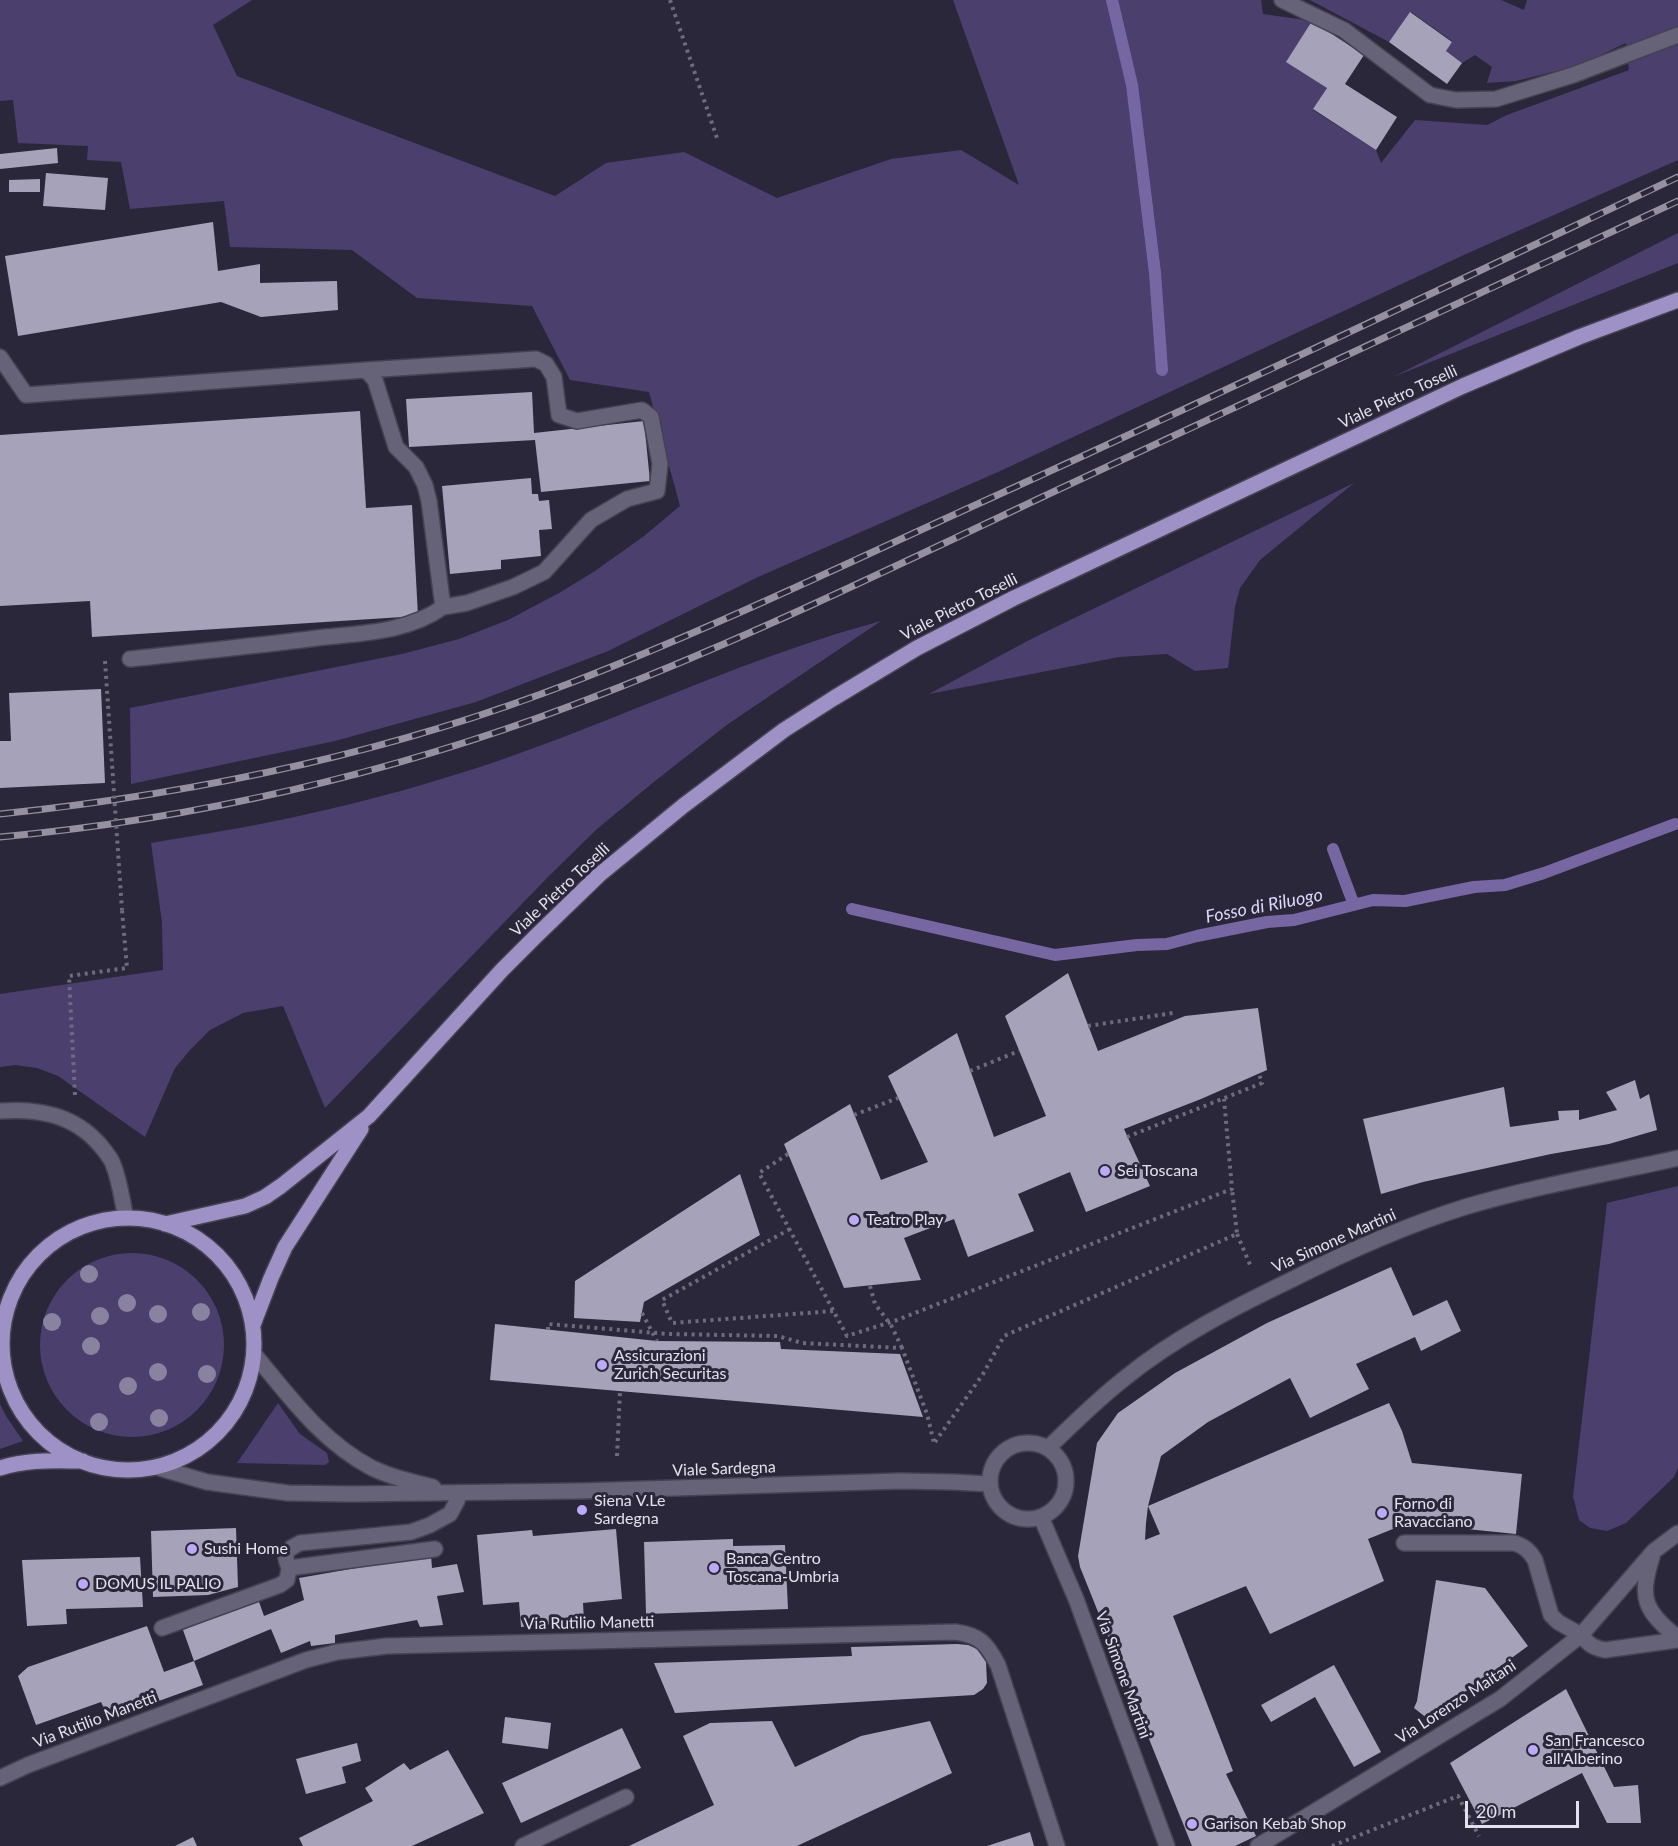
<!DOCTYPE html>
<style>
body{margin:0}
#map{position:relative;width:1678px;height:1846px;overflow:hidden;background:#2b273a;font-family:Lato,sans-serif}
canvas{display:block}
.scale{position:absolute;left:1465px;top:1801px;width:114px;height:27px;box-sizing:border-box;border:3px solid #e4e1ee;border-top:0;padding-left:8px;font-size:18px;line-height:21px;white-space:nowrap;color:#e4e1ee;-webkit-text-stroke:4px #2b273a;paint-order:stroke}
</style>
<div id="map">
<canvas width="1678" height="1846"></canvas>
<div class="scale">20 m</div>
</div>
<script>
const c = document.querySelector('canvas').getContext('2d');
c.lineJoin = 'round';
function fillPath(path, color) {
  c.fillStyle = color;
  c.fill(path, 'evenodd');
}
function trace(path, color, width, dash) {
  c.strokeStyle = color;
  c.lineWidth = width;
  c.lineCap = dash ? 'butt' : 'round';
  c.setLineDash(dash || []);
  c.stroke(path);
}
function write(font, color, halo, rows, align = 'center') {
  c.font = font + ' Lato,sans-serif';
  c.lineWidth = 6;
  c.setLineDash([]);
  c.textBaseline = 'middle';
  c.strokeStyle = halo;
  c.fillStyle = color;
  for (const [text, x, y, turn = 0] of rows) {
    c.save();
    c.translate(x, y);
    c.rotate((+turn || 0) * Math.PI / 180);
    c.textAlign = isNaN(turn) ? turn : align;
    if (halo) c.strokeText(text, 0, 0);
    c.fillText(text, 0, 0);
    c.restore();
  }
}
fillPath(new Path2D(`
 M0 0H252L213 25 237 76 555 196 606 163 684 152 777 198 891 159 961 150 1019 185 953 0H1261L1263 14 1312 21 1287 62 1327 88 1313 110 1376 150 1381 163 1415 120 1487 125 1507 115 1629 70 1626 43 1577 66 1516 81 1487 83 1492 67 1475 55 1462 63 1446 51 1452 41 1411 12 1389 42 1310 0H1501L1524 10 1527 0H1678V160L1466 254 998 472 758 577 608 651 476 702 335 741 131 784 130 708 402 654 459 639 508 620 559 593 595 571 644 536 680 506 649 392 570 380 532 306 417 298 352 250 230 247 224 201 130 209 121 162 87 160 88 146 18 143 13 100 0 101Z
 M1678 233V263L1393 377Z
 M1354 483 1260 560 1240 588 1235 607 1228 668 1195 671 1167 654 1119 657 929 694 1033 638Z
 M881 621 728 724 655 781 597 829 547 878 325 1108 283 1006 243 1013 210 1030 190 1050 175 1068 145 1137 58 1076 37 1068 15 1065 0 1067V994L163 970 162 922 151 843C197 835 244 828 290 818 364 802 438 782 509 757 634 713 754 655 881 621Z
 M1678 1186V1468L1674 1477 1626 1523 1607 1531 1590 1528 1579 1520 1573 1496 1607 1203Z
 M40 1345a92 92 0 1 1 184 0a92 92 0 1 1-184 0Z
 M278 1403 300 1434 327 1453 329 1462 325 1465 237 1463Z
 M0 1404 6 1416 23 1441 0 1449Z`), '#4b3f6e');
trace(new Path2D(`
 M1112 0 1132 85 1155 273 1162 370
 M1333 849 1354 905
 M852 909 1055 955 1137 945 1167 944 1197 936 1267 922 1294 920 1373 900 1405 901 1474 887 1505 885 1544 873 1675 824`), '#7667a3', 12);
fillPath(new Path2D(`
 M1410 12 1452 42 1446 51 1462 63 1447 84 1389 42Z
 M1312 21 1364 55 1345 84 1397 117 1376 150 1313 109 1327 88 1286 62Z
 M57 148 58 163 0 169V154Z
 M46 173 108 178 105 210 43 206Z
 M40 179V192H9V180Z
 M213 222 218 271 260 264V283L337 281 338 310 261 317 221 302 18 336 5 256Z
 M532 392 534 433 644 421 650 481 541 492 535 440 409 447 406 399Z
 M360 411 366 508 412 505 418 616 92 637 90 601 0 606V435Z
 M531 478 532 494H538L539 501 549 500 552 529 539 530 541 556 501 560V569L450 574 442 486Z
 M101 689 105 783 0 788V741H11L9 693Z
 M1068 973 1098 1051 1185 1016 1258 1008 1267 1070 1201 1099 1124 1129 1150 1186 1086 1212 1070 1172 1018 1194 1034 1231 968 1257 954 1219 904 1238 921 1280 844 1288 784 1144 850 1104 881 1180 928 1162 888 1076 957 1033 994 1137 1046 1116 1005 1016Z
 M1635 1080 1640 1099 1649 1094 1657 1130 1609 1144 1551 1154 1423 1182 1381 1194 1363 1119 1504 1087 1510 1127 1559 1120 1558 1111 1579 1110V1120L1617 1110 1606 1092Z
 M740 1174 760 1235 644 1302 640 1322 574 1318 575 1281Z
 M1391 1267 1413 1316 1447 1300 1461 1331 1421 1351 1415 1337 1356 1364 1369 1389 1310 1418 1290 1378 1208 1422 1161 1456 1148 1506 1389 1403 1402 1431 1412 1463 1522 1474 1516 1534 1427 1525 1425 1516 1368 1539 1384 1581 1270 1634 1246 1586 1173 1616 1233 1771 1226 1774 1256 1836 1235 1846H1192L1080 1567 1078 1556 1097 1443 1118 1413 1175 1373 1267 1323ZM1148 1506 1160 1534 1145 1540 1146 1523Z
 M495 1324 657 1341 780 1342 781 1349 900 1354 923 1417 490 1380Z
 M236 1528 238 1587 208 1595 153 1597 151 1531Z
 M616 1529 622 1599 583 1603 584 1621 521 1627 519 1602 483 1605 477 1535 532 1530 533 1536Z
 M733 1539V1546L785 1545 788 1609 646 1614 644 1542Z
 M431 1555 432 1568 457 1564 464 1592 437 1596 443 1625 420 1627 417 1620 335 1635V1643L311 1646 310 1641 281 1653 271 1629 194 1661 183 1630 258 1599 264 1616 304 1600 299 1578Z
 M140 1557 143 1607 66 1609 67 1624 27 1626 22 1560Z
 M1436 1580 1485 1588 1528 1646 1428 1719 1414 1708 1417 1701Z
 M147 1626 164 1672 194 1661 203 1685 109 1719 101 1702 36 1725 18 1676 28 1667Z
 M957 1644 968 1645 977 1649 986 1662 987 1683 983 1689 974 1695 675 1713 654 1663 852 1656 851 1647Z
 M1334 1665 1381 1752 1354 1767 1315 1697 1271 1722 1261 1705Z
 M1566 1689 1614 1787 1638 1785 1641 1823H1607L1582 1773 1482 1824 1450 1763Z
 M505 1717 551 1723 548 1749 502 1743Z
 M772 1721 795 1767 861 1736 930 1721 952 1773 797 1846H629L714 1805 683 1736 710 1723Z
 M622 1728 641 1768 521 1823 502 1783Z
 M357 1743 361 1761 342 1767 346 1783 306 1794 296 1759Z
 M448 1750 484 1813 412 1846H303L299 1838 373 1801 365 1788 404 1763 410 1770Z
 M1030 1832 1034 1846H987Z
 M193 1837 197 1846H175Z`), '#a6a2b9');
const service = new Path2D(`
 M1282 0 1344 30 1430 95 1456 100 1496 99 1573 75 1678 35
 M0 357 26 395 366 370 375 380 396 447 416 467 425 485 429 501 443 607C407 633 360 633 317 638 255 646 193 652 130 659
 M366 370 536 359 546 364 554 377 559 415 577 421 642 410 651 417 660 464 657 491 627 499 591 520 544 572 513 587 467 603 443 607
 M1404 1543H1514C1524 1546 1529 1550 1535 1560L1551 1615 1558 1622 1581 1635
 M435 1549 289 1568C283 1553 285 1551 300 1543L411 1532 430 1525 450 1514 457 1501 459 1493
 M162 1628 280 1585 287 1580 289 1568`);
const minor = new Path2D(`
 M0 1111C39 1108 74 1115 100 1145 105 1151 111 1158 113 1164 120 1181 122 1201 126 1218
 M1652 1557C1639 1599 1644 1610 1678 1638
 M1581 1635C1589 1645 1594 1648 1605 1650L1678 1640
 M0 1778 28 1765 306 1660 337 1652 387 1646 955 1632C980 1635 987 1644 998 1665L1057 1846
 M523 1846 626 1797
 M1258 1846 1500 1699 1581 1635 1654 1551 1678 1533`);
const tertiary = new Path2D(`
 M254 1354C289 1396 322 1442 372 1468 391 1477 412 1482 433 1487
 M990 1481a38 38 0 1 1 76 0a38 38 0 1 1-76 0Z
 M1048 1448C1073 1424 1098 1399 1125 1378 1174 1338 1233 1308 1289 1281 1346 1252 1404 1226 1465 1207 1535 1186 1607 1174 1678 1158
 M156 1467 207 1482 288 1493 351 1494 580 1491 900 1481 953 1482 989 1484
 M1041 1517 1076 1599 1167 1846`);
const primary = new Path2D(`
 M2 1344a126 126 0 1 1 252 0a126 126 0 1 1-252 0Z
 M165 1224 245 1206 265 1197 281 1186 369 1116 502 970 536 936 599 875 683 806 784 730 834 698 917 648 1014 598 1463 386 1579 337 1678 300
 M253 1325 271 1278 285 1247 361 1129
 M0 1468C28 1459 54 1461 83 1461`);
trace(service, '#464252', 18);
trace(minor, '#464252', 18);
trace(tertiary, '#464252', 18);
trace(primary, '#464252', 18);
trace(new Path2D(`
 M670 0 718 141
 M1088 1026 1173 1013
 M970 1071 1019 1051
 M75 1095 69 976 127 968 122 910
 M854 1115 898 1098
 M1127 1137 1262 1083 1259 1074
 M788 1154 759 1173 847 1336 897 1320 1232 1189 1224 1099
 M790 1229 662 1300 672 1323 834 1311
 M1237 1234 1251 1267
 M548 1330V1324L668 1334 778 1336 802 1343 902 1348 927 1414 934 1443
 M935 1442 983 1374 1004 1336 1237 1234 1232 1189
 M617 1456 620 1391
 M1332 1846 1458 1796 1479 1836`), '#6f6b7c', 4, [3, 4.5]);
trace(service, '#666277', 15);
trace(minor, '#666277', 15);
trace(tertiary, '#666277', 15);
trace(primary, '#9d91c6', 15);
const rail = new Path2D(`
 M0 814C194 794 390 753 573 682 708 630 839 567 971 507 1208 400 1443 288 1678 177
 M0 837C195 819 389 774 573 705 737 644 895 566 1053 492 1262 395 1470 298 1678 201`);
trace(rail, '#9591a1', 7);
trace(rail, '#2b273a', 4.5, [14]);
trace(new Path2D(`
 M105 661 122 910
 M870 1286 875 1304 891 1325 902 1348
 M642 1313 657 1341`), '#6f6b7c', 4, [3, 4.5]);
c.fillStyle = '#8983a0';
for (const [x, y] of [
 [89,1274],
 [127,1303],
 [201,1312],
 [158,1314],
 [100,1316],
 [52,1322],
 [91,1346],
 [158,1372],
 [207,1374],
 [128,1386],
 [159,1418],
 [99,1422]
]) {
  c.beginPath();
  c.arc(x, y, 9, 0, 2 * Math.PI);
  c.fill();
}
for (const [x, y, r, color] of [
 [1105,1171,6,"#bbaaf6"],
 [854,1220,6,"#bbaaf6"],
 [602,1365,6,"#bbaaf6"],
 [582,1510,6,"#bbaaf6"],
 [1382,1513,6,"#bbaaf6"],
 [192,1549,6,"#bbaaf6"],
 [714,1568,6,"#bbaaf6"],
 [83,1584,6,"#bbaaf6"],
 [1533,1750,6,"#bbaaf6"],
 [1192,1824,6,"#bbaaf6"]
]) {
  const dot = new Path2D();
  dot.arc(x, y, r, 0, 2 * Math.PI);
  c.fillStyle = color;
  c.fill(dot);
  trace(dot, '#2b273a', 2);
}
write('16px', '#e4e1ee', '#2b273a', [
 ["Viale Pietro Toselli",1398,397,-25],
 ["Viale Pietro Toselli",959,607,-27],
 ["Viale Pietro Toselli",560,890,-43],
 ["Via Simone Martini",1334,1241,-24],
 ["Viale Sardegna",724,1469,-2],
 ["Via Rutilio Manetti",589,1623,-1],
 ["Via Simone Martini",1123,1675,70],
 ["Via Lorenzo Maitani",1456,1702,-33],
 ["Via Rutilio Manetti",95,1720,-21]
]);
write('16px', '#e4e1ee', '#2b273a', [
 ["Sei Toscana",1117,1171],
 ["Teatro Play",866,1220],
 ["Assicurazioni",614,1356],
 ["Zurich Securitas",614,1374],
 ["Siena V.Le",594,1501],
 ["Sardegna",594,1519],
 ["Forno di",1394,1504],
 ["Ravacciano",1394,1522],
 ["Sushi Home",204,1549],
 ["Banca Centro",726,1559],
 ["Toscana-Umbria",726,1577],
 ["DOMUS IL PALIO",95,1584],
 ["San Francesco",1545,1741],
 ["all'Alberino",1545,1759],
 ["Garison Kebab Shop",1204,1824]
], 'left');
write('italic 18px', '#dfd8fb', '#2b273a', [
 ["Fosso di Riluogo",1264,906,-11]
]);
</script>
